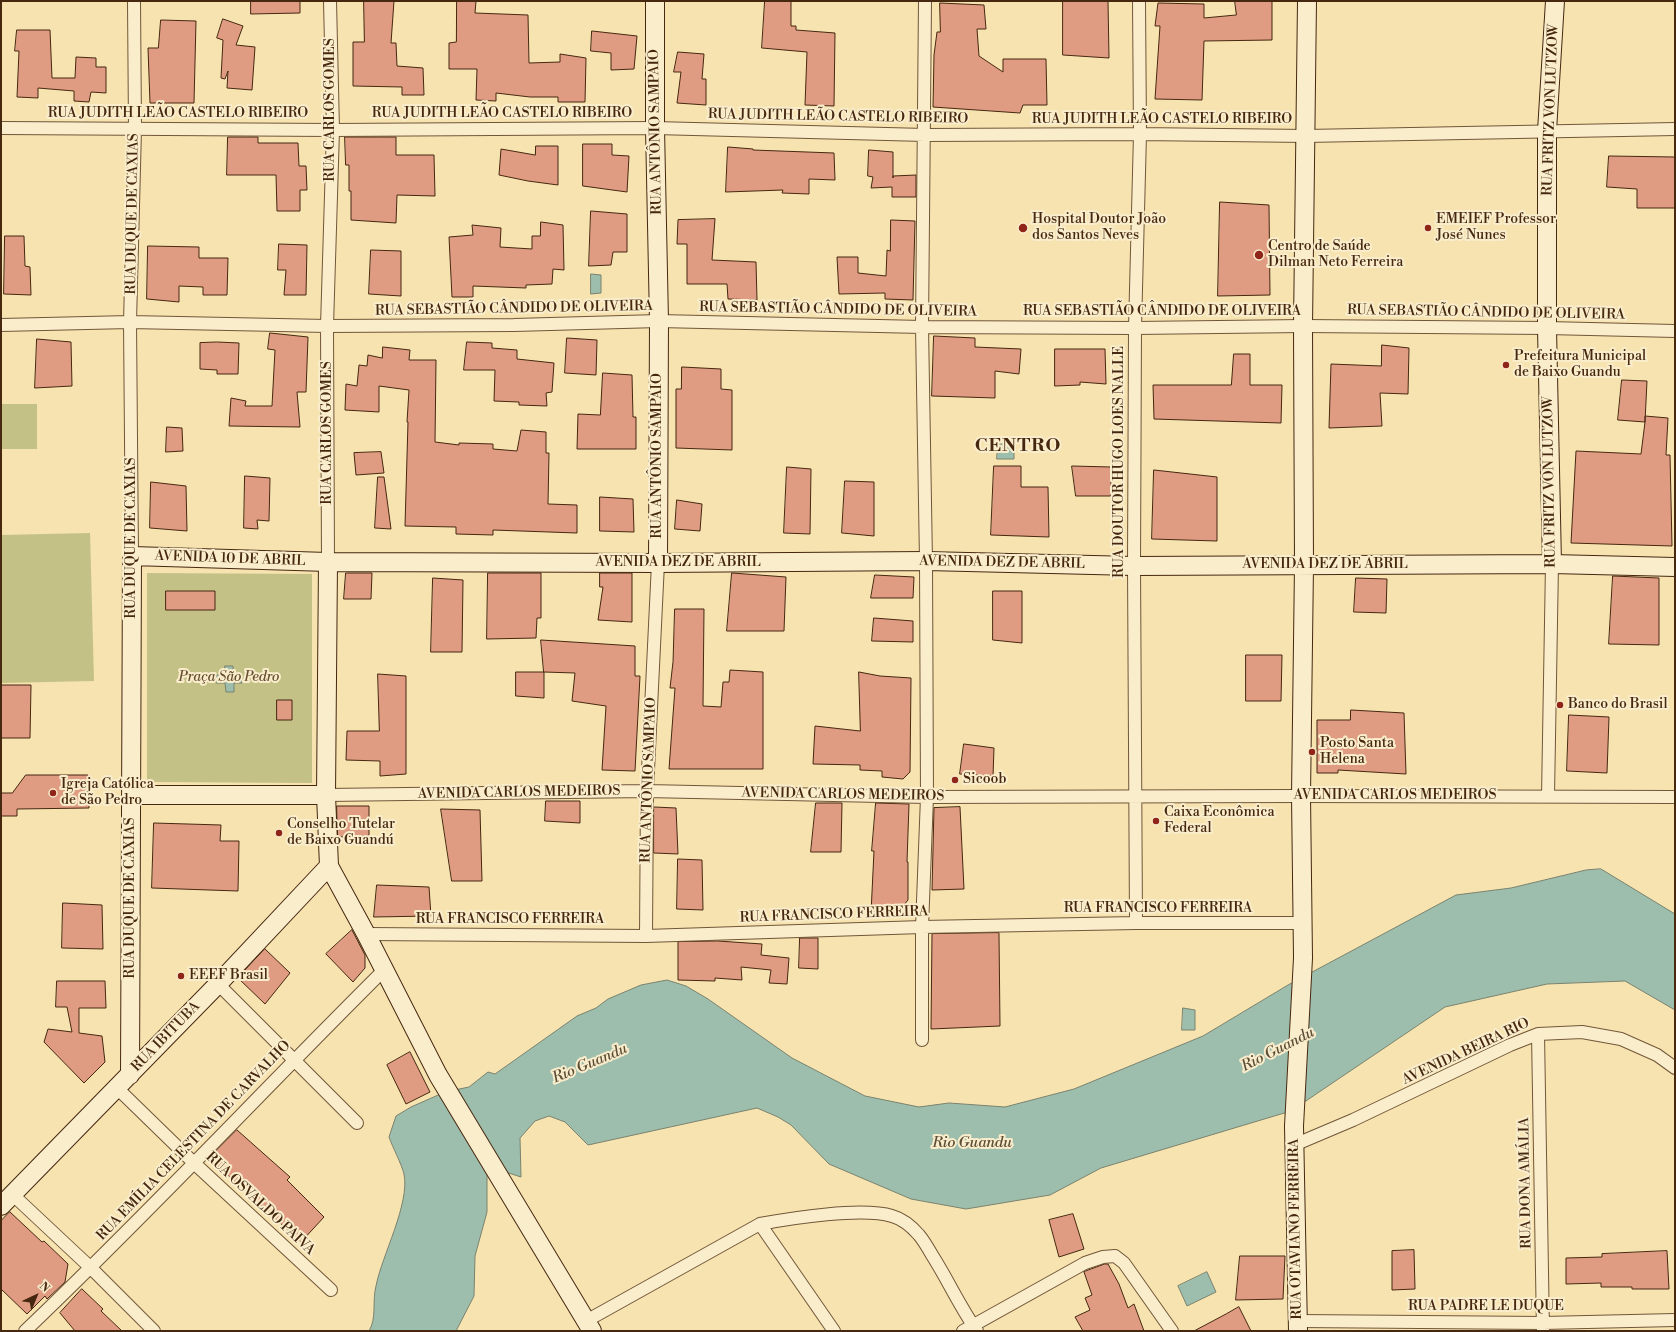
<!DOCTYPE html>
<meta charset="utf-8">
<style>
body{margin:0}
#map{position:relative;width:1676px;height:1332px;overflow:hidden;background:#f6e3b0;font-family:"Libre Bodoni",serif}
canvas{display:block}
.frame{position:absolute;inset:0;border:2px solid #462710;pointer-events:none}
.north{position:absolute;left:16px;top:1276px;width:40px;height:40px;-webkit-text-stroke:3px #f9edcc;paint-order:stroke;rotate:44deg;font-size:11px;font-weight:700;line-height:16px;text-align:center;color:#462710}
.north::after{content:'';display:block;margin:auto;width:14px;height:18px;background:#462710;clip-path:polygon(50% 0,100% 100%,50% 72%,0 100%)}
</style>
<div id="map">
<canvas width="1676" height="1332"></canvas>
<div class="frame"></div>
<div class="north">N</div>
</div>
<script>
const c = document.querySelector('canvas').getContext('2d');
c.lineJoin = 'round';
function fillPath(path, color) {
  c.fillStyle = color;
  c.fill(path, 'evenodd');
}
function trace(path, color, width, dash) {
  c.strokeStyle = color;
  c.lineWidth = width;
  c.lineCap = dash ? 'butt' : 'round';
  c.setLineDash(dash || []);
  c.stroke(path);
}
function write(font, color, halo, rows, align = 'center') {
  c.font = font + ' "Libre Bodoni",serif';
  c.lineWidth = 4;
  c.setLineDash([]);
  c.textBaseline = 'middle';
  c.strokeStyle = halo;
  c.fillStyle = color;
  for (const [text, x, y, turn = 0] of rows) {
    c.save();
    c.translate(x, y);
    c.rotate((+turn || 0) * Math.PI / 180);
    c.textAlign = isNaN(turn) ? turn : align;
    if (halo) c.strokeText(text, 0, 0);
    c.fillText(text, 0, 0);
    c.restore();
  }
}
fillPath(new Path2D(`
 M1 404H37V449H1Z
 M90 533 94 681 1 683V535Z
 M147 573 312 574V783L147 782Z`), '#c4c186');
const water = new Path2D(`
 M591 274 601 275V293L591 294Z
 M998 444H1014V459H997Z
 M225 666H233V675H242V683H234V692H226L225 683H216V675H225Z
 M1601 869 1675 914V1010L1625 981 1547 984 1445 1007 1291 1111 1101 1168 1050 1195 966 1209 911 1199 829 1164 791 1125 778 1117 757 1108 588 1145 565 1122 549 1116 535 1121 520 1138 521 1177 487 1166V1212L475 1256 474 1296 456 1331H369C377 1318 372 1301 376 1286 382 1255 410 1204 404 1174 402 1165 392 1146 389 1137L396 1116 411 1107 445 1092 469 1087 488 1072 495 1074 577 1016 596 1008 608 999 641 985 667 980 686 986 708 999 792 1058 865 1096 919 1107 949 1103 1005 1107 1074 1089 1203 1036 1288 985 1456 895 1511 888 1586 870Z
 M1183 1008 1195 1010V1030H1182Z
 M1207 1272 1216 1292 1187 1306 1178 1286Z`);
fillPath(water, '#9dbead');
trace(water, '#7a826e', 1);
const building = new Path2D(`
 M251 1H300V13L251 14Z
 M364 1H394L391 43H396L397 66 423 68 424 95H402V87L353 86V42H364Z
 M457 1H476L475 13 528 15 529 63 560 62V54L586 58 585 102H558V97H530L496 93V101L476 100 477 69H449V43L456 42Z
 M765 1H791V26H796V30L835 33 834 106 805 105 807 52 762 48Z
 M1063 1H1108L1109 58 1063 55Z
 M1235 1H1272V40L1204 41 1202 100 1155 99 1160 26H1155L1158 3 1204 4V18L1236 15Z
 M940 3 984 5 986 29H977L979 56 1003 72V59H1046L1047 105H1023L1020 113 933 107 934 55 937 32H940Z
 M223 19 243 26 236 45 255 47 252 90 227 88 228 71 225 79 221 78 223 40 217 38Z
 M161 20 196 21 194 103H150L148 48H158Z
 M17 30H50L52 78H75L76 57 96 58V67H106V93L91 92 89 102 74 101V91L38 88V98L17 97 19 51H15Z
 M592 31 637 36 634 69 611 70V53L591 51Z
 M678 52 704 54 702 79H706V105L677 103 681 72H674Z
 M228 137H258V143H298L299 166H306L307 190H300V211H277L276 175H227Z
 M345 137H396V155H434L435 196 397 195 396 223 351 220V191H349V165H346Z
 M583 144H612V155L629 156 627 192 583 186Z
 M536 146H558V185L528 181 499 175 501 149 535 155Z
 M728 147 753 149V150L834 153 835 180 809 179V194L782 193 783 190 726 192Z
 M869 150 893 152V178V176L916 175V197H892V187L871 188 873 177 868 176Z
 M1609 156 1675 157V208H1637V189L1607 187Z
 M1220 202 1269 205 1270 295 1218 296Z
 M591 211 627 214V252H613L611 265 589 266Z
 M715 219 712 260 756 262 757 300 728 299 727 284H687V244H677L678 220Z
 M891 220 915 221 913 300 885 299V293L839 294 837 257H858V273L886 276 887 250 890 251Z
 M541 222 563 225 564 270 553 269 552 284 526 285V288L473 286V297H452L449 237 473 235 472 225 501 228 500 247 532 249V236H540Z
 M5 236H24L25 266 30 267 31 295 4 294Z
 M279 244 307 245 306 295H284L286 270H278Z
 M148 246 199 247V258H228L227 295H203V287L179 286V302L147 299Z
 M371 250 401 251V296L369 294Z
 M270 333 308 337 306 392H297L300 427 229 426 231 398 246 401 245 406H272L275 350 268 349Z
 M934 336 975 338V347L1021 349 1019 374 995 371V398L932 396Z
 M567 338 597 340 596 375 565 373Z
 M37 339 71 342 72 386 35 388Z
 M217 342 239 343 238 374H217V370L200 369V343Z
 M467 342 492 343V348L517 350V359L554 363 552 392 546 393 547 406 519 405V402L494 401 495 370H464Z
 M1382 345 1409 348 1408 394 1380 393 1382 426 1329 428 1331 364 1381 366Z
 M383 347 410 350 409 360H436L435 442 459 445V443L493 444V449L517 451 521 430 546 432V453H549L548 504 577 505V533L493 530V535L456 534V527L405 526 408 422H407L409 390 379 386V412L345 410 346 384 357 386 359 365 367 366 368 355 382 358Z
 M1055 349H1105L1106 384 1080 382V385L1055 386Z
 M1234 354H1250V385H1282L1281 423 1154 419 1153 385H1231Z
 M682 367 721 369V389L732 390V450L676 448V389H681Z
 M603 373 632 375 633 417H636V449H577L578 414 600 415Z
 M1622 380 1647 381 1645 422V416L1668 418 1666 455H1670L1672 546 1571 543 1576 451 1641 454 1645 422 1618 420Z
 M167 427 182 428 183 451 166 452Z
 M381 452 384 473 356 475 354 453Z
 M994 466H1021V487H1048L1049 537 991 535Z
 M1072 466 1111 467V496H1076Z
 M787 467 811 469 810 534 784 533Z
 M1154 470 1217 477V541L1152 539Z
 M245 476 270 478 269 521 257 520 258 529 244 528Z
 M378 477H384L391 529 375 528Z
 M845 481 874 482V536L842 533Z
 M151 482 186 486 187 531 150 528Z
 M600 497 633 499 634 532 600 531Z
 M677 500 702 504 700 531 675 529Z
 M346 573H372L371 599H344Z
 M488 573H541V618H537L536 638 487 639Z
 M600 573H632V622L598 620 603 587H600Z
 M732 573 786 577 784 631H727Z
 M875 575 914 577 913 598H871Z
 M1613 576 1659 578V645L1609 644Z
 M433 578 463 580 462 652H431Z
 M1356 578 1387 579 1386 613 1354 612Z
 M166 591H215V610H166Z
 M993 591H1022V643L993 640Z
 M675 609H704L703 706 721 707 723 682H729L730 670 763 672V769H669L675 688H670L673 662Z
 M874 618 913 621V642L872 641Z
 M541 640 635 646V676H640L635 771 602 770 606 706 572 701 575 673 544 672Z
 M1246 655H1282L1281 701H1246Z
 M516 672H544V698L516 696Z
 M859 672 880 676 911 678 910 772 903 779 882 777V771L860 770V765L813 764 815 726 860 731Z
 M378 674 406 676V774L380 776V761L346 760 347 731H379Z
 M1 685H31L30 738H1Z
 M277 700H292V720H277Z
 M1351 710 1404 713 1406 774 1338 770V773H1317V720H1350Z
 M1569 715 1609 717 1607 773 1567 771Z
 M964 744 994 748 993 776 960 774Z
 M26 775H88L89 808 17 809V816H1V793H12Z
 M546 801H580V823L545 821Z
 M816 803H842L841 852H811Z
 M876 803 909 804 907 862H908V900L898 912 871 913 874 851H872Z
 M337 806H369V836L338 837Z
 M654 807 676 808 678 854 654 853Z
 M960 807 964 889 932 890 934 808Z
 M441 809 480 810 482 881H452Z
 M154 823 221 825 220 841H239L238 891 152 888Z
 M678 859 702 860 703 910 677 909Z
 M377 885 429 887 431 916 374 917Z
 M63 903 102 905 103 949 62 948Z
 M352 930 365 955V968L353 982 326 954Z
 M999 933 1000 1026 931 1029 932 934Z
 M800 938H818V969L799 968Z
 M718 941 762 944 761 955 789 958 787 984 769 983 771 970 741 967 742 980 715 978V981L678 980V942Z
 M265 949 290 973 265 1004 238 978Z
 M57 981H105L106 1008H79V1033L102 1036 105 1062 84 1083 44 1042 48 1029 72 1032 67 1007H56Z
 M410 1052 430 1092 406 1104 387 1065Z
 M237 1130 290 1177 287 1180 324 1217 301 1242 209 1158Z
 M10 1212 42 1242 44 1241 68 1264 65 1282 47 1299 45 1296 27 1314 1 1289V1221Z
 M1073 1214 1084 1249 1059 1257 1049 1220Z
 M1414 1250 1415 1289 1392 1290V1251Z
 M1667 1251 1669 1289H1632V1287H1601V1283L1566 1284V1258L1602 1257V1254Z
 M1240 1256H1285L1283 1299 1236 1300Z
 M1105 1264H1108L1119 1284 1128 1308 1134 1304 1144 1331H1083L1075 1317 1090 1310 1085 1298 1092 1295 1084 1272Z
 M82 1289 103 1309 101 1311 122 1331H75L60 1313Z
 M1239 1307 1251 1331H1194L1226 1314Z`);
fillPath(building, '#df9c82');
trace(building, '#462710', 1);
const street = new Path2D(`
 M1 128 333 130 655 128 925 135 1140 134 1306 136 1675 129
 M1 325 130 322 327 326 514 325 659 321 922 327 1135 328 1303 326 1547 328 1675 331
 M132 556 130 322 135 129 134 1
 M328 562 327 326 333 130 330 1
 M326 795 647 791 927 797 1301 796 1675 797
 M1548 796 1552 564
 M1136 923 1134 566 1135 328 1140 134 1139 1
 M366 934 646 936 922 927 1136 923H1303
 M646 936 647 791 658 563
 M218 984 357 1123
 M1538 1034 1543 1331
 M922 1040V927L927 797 926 561 922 327 925 1
 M117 1088 194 1163 331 1290
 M1294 1145 1353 1120 1510 1045 1538 1034 1582 1032 1621 1039 1657 1055 1675 1068
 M12 1194 91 1268 154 1331
 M760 1224 834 1331
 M586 1321 760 1224C792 1218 862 1207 892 1216 903 1219 912 1227 919 1235 924 1241 928 1248 932 1255 948 1280 960 1307 977 1331
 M1298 1321 1543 1323 1675 1320
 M25 1331C148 1214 263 1090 384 970
 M963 1331 1085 1263 1103 1257 1115 1256 1124 1263 1172 1331`);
const secondary = new Path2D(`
 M655 1V128L659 321 658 563
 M328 562 326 795 329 866 366 934 438 1075 592 1331
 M1552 564 1547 328V131L1555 1
 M131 795H326
 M130 1075 132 556 328 562 658 563 926 561 1134 566 1552 564 1675 567
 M1 1206 218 984 329 866
 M1298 1331 1294 1126 1303 958 1301 796 1304 565 1303 326 1307 1`);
trace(street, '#725638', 14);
trace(secondary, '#462710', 20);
trace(street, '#f9edcc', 12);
trace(secondary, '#f9edcc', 18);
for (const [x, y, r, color] of [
 [1023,228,5,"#8f2418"],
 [1428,228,4,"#8f2418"],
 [1259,255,5,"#8f2418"],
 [1506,365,4,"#8f2418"],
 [1560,705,4,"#8f2418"],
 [1312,752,4,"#8f2418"],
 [955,780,4,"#8f2418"],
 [53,793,4,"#8f2418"],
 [1156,821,4,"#8f2418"],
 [279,833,4,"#8f2418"],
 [181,976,4,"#8f2418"]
]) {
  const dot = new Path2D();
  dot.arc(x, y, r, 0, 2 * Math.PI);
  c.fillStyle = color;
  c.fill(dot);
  trace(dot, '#f9edcc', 1.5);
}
write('14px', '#462710', '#f9edcc', [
 ["RUA CARLOS GOMES",331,110,-90],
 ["RUA FRITZ VON LUTZOW",1551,110,-88],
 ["RUA JUDITH LEÃO CASTELO RIBEIRO",178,114],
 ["RUA JUDITH LEÃO CASTELO RIBEIRO",502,114],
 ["RUA JUDITH LEÃO CASTELO RIBEIRO",838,117,1],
 ["RUA JUDITH LEÃO CASTELO RIBEIRO",1162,120],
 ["RUA ANTÔNIO SAMPAIO",656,132,-91],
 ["RUA DUQUE DE CAXIAS",133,214,-89],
 ["RUA SEBASTIÃO CÂNDIDO DE OLIVEIRA",514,309,-1],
 ["RUA SEBASTIÃO CÂNDIDO DE OLIVEIRA",838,310,1],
 ["RUA SEBASTIÃO CÂNDIDO DE OLIVEIRA",1162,312],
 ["RUA SEBASTIÃO CÂNDIDO DE OLIVEIRA",1486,313,1],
 ["RUA CARLOS GOMES",328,433,-90],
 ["RUA ANTÔNIO SAMPAIO",658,456,-90],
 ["RUA DOUTOR HUGO LOES NALLE",1120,462,-90],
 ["RUA FRITZ VON LUTZOW",1550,482,-91],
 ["RUA DUQUE DE CAXIAS",132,538,-90],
 ["AVENIDA 10 DE ABRIL",230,559,2],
 ["AVENIDA DEZ DE ABRIL",678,563],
 ["AVENIDA DEZ DE ABRIL",1002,563,1],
 ["AVENIDA DEZ DE ABRIL",1325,565],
 ["RUA ANTÔNIO SAMPAIO",649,780,-88],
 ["AVENIDA CARLOS MEDEIROS",519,793,-1],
 ["AVENIDA CARLOS MEDEIROS",843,795,1],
 ["AVENIDA CARLOS MEDEIROS",1395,796],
 ["RUA DUQUE DE CAXIAS",131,898,-90],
 ["RUA FRANCISCO FERREIRA",1158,909],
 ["RUA FRANCISCO FERREIRA",834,915,-2],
 ["RUA FRANCISCO FERREIRA",510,920],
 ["RUA IBITUBA",166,1037,-46],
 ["AVENIDA BEIRA RIO",1466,1052,-25],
 ["RUA EMÍLIA CELESTINA DE CARVALHO",194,1141,-46],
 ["RUA DONA AMÁLIA",1526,1183,-91],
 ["RUA OSVALDO PAIVA",260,1204,43],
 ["RUA OTAVIANO FERREIRA",1296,1229,-91],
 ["RUA PADRE LE DUQUE",1486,1307]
]);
write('14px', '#462710', '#f9edcc', [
 ["Hospital Doutor João",1032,220],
 ["dos Santos Neves",1032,236],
 ["EMEIEF Professor",1436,220],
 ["José Nunes",1436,236],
 ["Centro de Saúde",1268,247],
 ["Dilman Neto Ferreira",1268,263],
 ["Prefeitura Municipal",1514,357],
 ["de Baixo Guandu",1514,373],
 ["Banco do Brasil",1568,705],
 ["Posto Santa",1320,744],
 ["Helena",1320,760],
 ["Sicoob",963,780],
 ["Igreja Católica",61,785],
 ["de São Pedro",61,801],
 ["Caixa Econômica",1164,813],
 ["Federal",1164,829],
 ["Conselho Tutelar",287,825],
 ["de Baixo Guandú",287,841],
 ["EEEF Brasil",189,976]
], 'left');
write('italic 14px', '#664e2e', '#f9edcc', [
 ["Praça São Pedro",229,678]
]);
write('italic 15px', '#5c4d37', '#f9edcc', [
 ["Rio Guandu",1278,1050,-27],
 ["Rio Guandu",590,1064,-23],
 ["Rio Guandu",972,1143]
]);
c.letterSpacing = '1px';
write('bold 18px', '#462710', '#f9edcc', [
 ["CENTRO",1018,447]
]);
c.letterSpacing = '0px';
</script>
